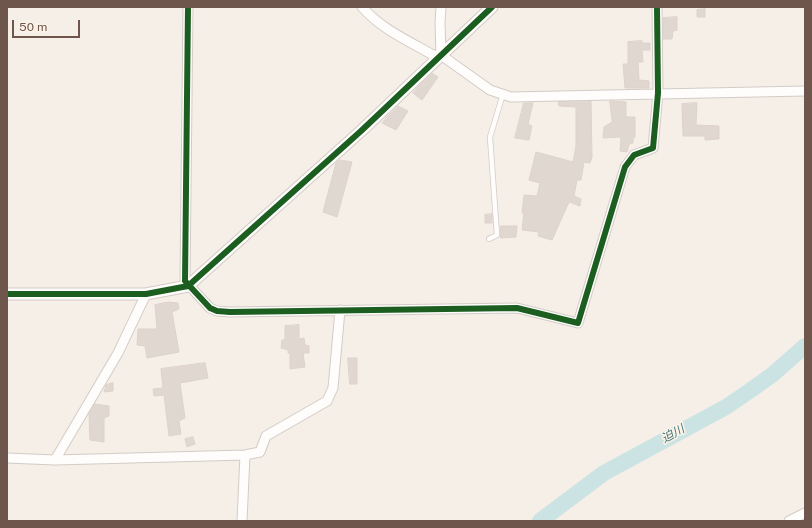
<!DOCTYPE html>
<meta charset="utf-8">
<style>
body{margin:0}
#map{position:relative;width:812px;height:528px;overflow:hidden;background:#f5efe8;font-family:"Public Sans",sans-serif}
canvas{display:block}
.frame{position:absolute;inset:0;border:8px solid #6f564c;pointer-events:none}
.scale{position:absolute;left:12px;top:20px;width:68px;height:18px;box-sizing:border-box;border:2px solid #6f564c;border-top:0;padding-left:5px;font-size:12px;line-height:14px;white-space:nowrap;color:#6f564c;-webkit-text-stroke:3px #fdf4e9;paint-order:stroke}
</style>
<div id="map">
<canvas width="812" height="528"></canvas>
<div class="frame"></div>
<div class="scale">50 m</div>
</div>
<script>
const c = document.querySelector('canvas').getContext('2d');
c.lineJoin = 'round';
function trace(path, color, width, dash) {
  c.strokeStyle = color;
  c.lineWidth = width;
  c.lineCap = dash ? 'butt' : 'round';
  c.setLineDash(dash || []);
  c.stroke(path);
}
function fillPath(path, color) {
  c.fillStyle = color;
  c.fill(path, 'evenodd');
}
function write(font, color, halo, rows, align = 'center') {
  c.font = font + ' "Public Sans","Noto Sans JP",sans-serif';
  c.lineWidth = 3;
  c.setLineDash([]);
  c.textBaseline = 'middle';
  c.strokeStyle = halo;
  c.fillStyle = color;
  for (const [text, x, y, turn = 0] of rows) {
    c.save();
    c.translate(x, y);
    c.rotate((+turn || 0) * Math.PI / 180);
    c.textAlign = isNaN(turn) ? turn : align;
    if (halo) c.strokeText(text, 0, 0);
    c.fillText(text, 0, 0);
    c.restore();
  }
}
trace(new Path2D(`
 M540 521 604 473 726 407 748 392 772 375 805 346`), '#cce3e3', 16);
const building = new Path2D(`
 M705 9V17H697V10Z
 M677 17V30L673 31 672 39H663V18Z
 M642 41V43H650V50H642L643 62H638L639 80 649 81V88H625L623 64H628V42Z
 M432 73 438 77 422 100 413 93Z
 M591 101 592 157 590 163 584 162 581 180H577L574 196 581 199 580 206 569 202 552 240 538 236 539 232 522 230 524 213H522L524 195 537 196 540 183 529 180 536 152 573 162 576 146V107L559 106 558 102Z
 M610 101 626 102V117H635V137L633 138V143L629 144 627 152 620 151 621 137 603 138 604 127 612 122Z
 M524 103H533L528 124 532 126 529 140 515 138Z
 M697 103 696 125 719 126V139L705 140V136H683L682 104Z
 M398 106 408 111 396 130 382 123Z
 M340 160 352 162 337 217 323 212 336 163Z
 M492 214V223H485V215Z
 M501 226H517L516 237 501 238Z
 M169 302 178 303 179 309 172 312 179 352 147 358 145 346 137 345 138 329H157L155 305Z
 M299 325V339L304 338 305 345 309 346V353H303L305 367 290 369V353H288V350L281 348 282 340H285V326Z
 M348 358H357V384H350Z
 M205 363 208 378 180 383 185 418 179 421 181 434 169 436 164 395 154 396 153 389 163 388 161 369Z
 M113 383V391L104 392 106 385Z
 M95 404 109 406V416L104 418V442L90 440 89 414Z
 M193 437 195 444 187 447 185 439Z`);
fillPath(building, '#e1d7d1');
trace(building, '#ddd2cb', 1);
const service = new Path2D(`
 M489 239 497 235 490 137 503 94`);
const minor = new Path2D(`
 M188 7 185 281 210 308 217 311 230 312 517 308 578 323 625 167 634 155 653 148 658 93 657 7
 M362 7C381 29 409 41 433 55H441
 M441 7 440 23 441 55 490 90 511 97 805 91
 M7 458 55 460 245 455 260 452 266 436 327 401 333 388 340 310
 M55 460 118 353 146 294
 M242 521 245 455
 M789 521 805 513`);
const tertiary = new Path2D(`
 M7 294H146L188 286 361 131 492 7`);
trace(service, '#d3ccc6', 6);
trace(minor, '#d3ccc6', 11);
trace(tertiary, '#d3ccc6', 13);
trace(service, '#fefdfc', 4.5);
trace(minor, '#fefdfc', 9);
trace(tertiary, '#fefdfc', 11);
trace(new Path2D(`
 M188 7 185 281 210 308 217 311 230 312 517 308 578 323 625 167 634 155 653 148 658 93 657 7
 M7 294H146L188 286 361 131 492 7`), '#1b5e20', 6);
write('italic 12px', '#44767b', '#fdf4e9', [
 ["迫川",673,434,-29]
]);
</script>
